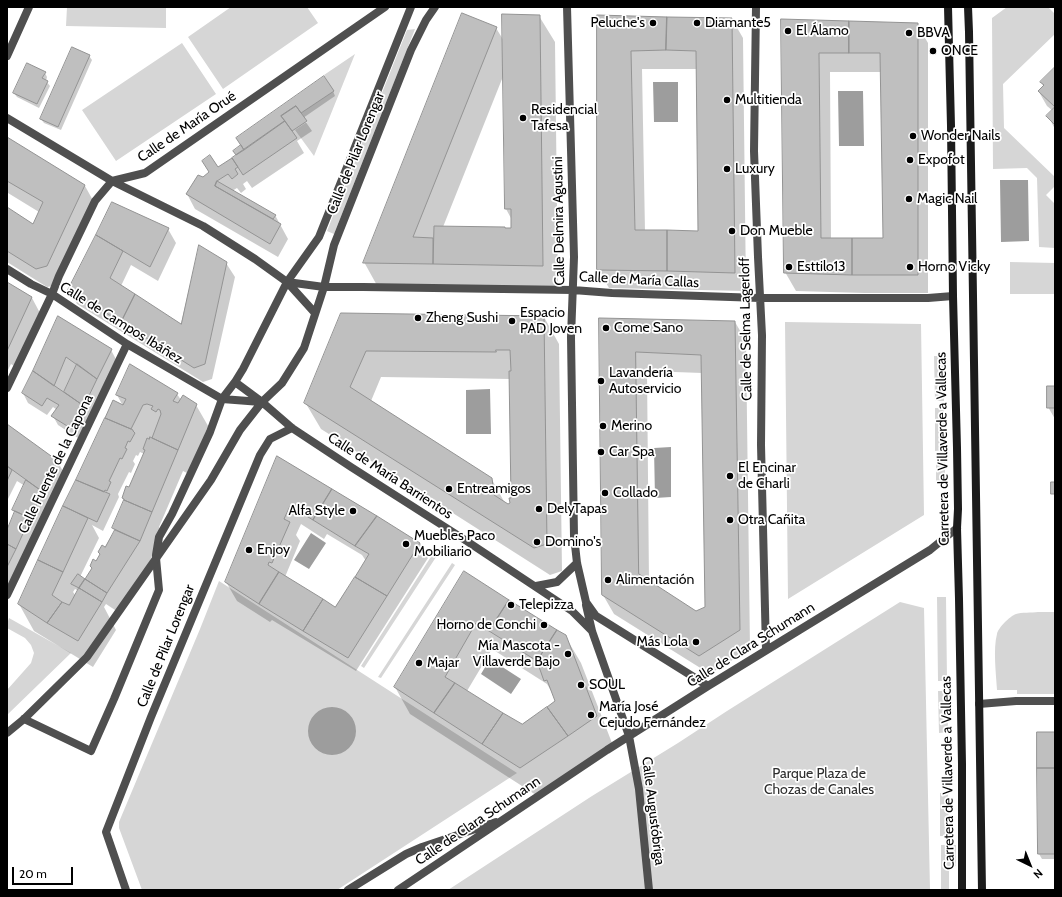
<!DOCTYPE html>
<meta charset="utf-8">
<style>
body{margin:0}
#map{position:relative;width:1062px;height:897px;overflow:hidden;background:#fff;font-family:Cabin,sans-serif}
canvas{display:block}
.frame{position:absolute;inset:0;border:8px solid #000;pointer-events:none}
.north{position:absolute;left:1010px;top:845px;width:40px;height:40px;-webkit-text-stroke:3px #fff;paint-order:stroke;rotate:137deg;font-size:11px;font-weight:700;line-height:16px;text-align:center;color:#000}
.north::after{content:'';display:block;margin:auto;width:14px;height:18px;background:#000;clip-path:polygon(50% 0,100% 100%,50% 72%,0 100%)}
.scale{position:absolute;left:12px;top:867px;width:61px;height:18px;box-sizing:border-box;border:2px solid #000;border-top:0;padding-left:5px;font-size:12px;line-height:14px;white-space:nowrap;color:#000;-webkit-text-stroke:3px #fff;paint-order:stroke}
</style>
<div id="map">
<canvas width="1062" height="897"></canvas>
<div class="frame"></div>
<div class="north">N</div>
<div class="scale">20 m</div>
</div>
<script>
const c = document.querySelector('canvas').getContext('2d');
c.lineJoin = 'round';
function fillPath(path, color) {
  c.fillStyle = color;
  c.fill(path, 'evenodd');
}
function trace(path, color, width, dash) {
  c.strokeStyle = color;
  c.lineWidth = width;
  c.lineCap = dash ? 'butt' : 'round';
  c.setLineDash(dash || []);
  c.stroke(path);
}
function write(font, color, halo, rows, align = 'center') {
  c.font = font + ' Cabin,sans-serif';
  c.lineWidth = 3.5;
  c.setLineDash([]);
  c.textBaseline = 'middle';
  c.strokeStyle = halo;
  c.fillStyle = color;
  for (const [text, x, y, turn = 0] of rows) {
    c.save();
    c.translate(x, y);
    c.rotate((+turn || 0) * Math.PI / 180);
    c.textAlign = isNaN(turn) ? turn : align;
    if (halo) c.strokeText(text, 0, 0);
    c.fillText(text, 0, 0);
    c.restore();
  }
}
fillPath(new Path2D(`
 M67 7H166V28L66 26Z
 M231 7H307L318 23 223 89 188 37Z
 M1007 7H1048L1055 14V34L1003 84 1004 128 1055 177V186L1046 195 1055 204V248L1039 247 1037 178 1027 168 993 169 992 18Z
 M415 29 334 234 327 231 407 30Z
 M182 43 216 94 116 161 82 110Z
 M355 54 314 156 295 130 307 122 301 113 333 91 324 75Z
 M1010 262 1055 263V294H1010Z
 M785 322 921 324 924 515 788 599Z
 M934 356H943L944 401H935Z
 M935 408H944V450L935 451Z
 M936 457H945V483H936Z
 M434 552 438 554 364 668 361 666Z
 M452 563 455 565 381 678 378 677Z
 M219 581 517 773 337 890H142L119 828V822L200 629Z
 M937 597H946L947 681H938Z
 M900 602 924 608 930 890H448L592 796 678 743 727 711Z
 M1038 612H1055V694H1017V690H997C996 673 993 649 997 634 998 628 1010 616 1016 614 1021 612 1032 613 1038 612Z
 M9 618 71 653 7 715V690L31 663 34 653 31 645 25 638 7 628V624Z
 M938 691H947L948 732 939 733Z
 M940 793H948L949 836H940Z
 M941 845H956V866L949 867V889L941 890Z`), '#d6d6d6');
fillPath(new Path2D(`
 M678 82V122H654L653 82Z
 M838 91H863L864 146H839Z
 M1000 180H1028L1029 241 1001 242Z
 M490 389 491 434H466V390Z
 M671 447V497L655 498 654 448Z
 M311 533 326 543 309 569 294 560Z
 M490 659 521 679 511 694 481 674Z
 M308 731a24 24 0 1 1 48 0a24 24 0 1 1-48 0Z`), '#9d9d9d');
fillPath(new Path2D(`
 M539 16 555 42 558 292 379 289 364 262 496 28 504 41ZM504 74 506 209 512 220V229L443 227Z
 M598 16 732 19 743 38 746 291 609 288 598 269ZM642 69H697L699 232 645 231Z
 M782 20 917 24 928 43V293H864L796 291 785 272ZM830 72H881L884 239H831Z
 M89 56 92 60 61 130 44 123 41 119Z
 M1055 69V129L1048 116 1053 111 1047 106 1039 92 1044 87 1041 82Z
 M45 73 47 77 46 81 50 86 39 108 17 97 14 93Z
 M333 91 335 96 303 118 312 131 297 141 304 153 252 188 247 181 243 184 246 189 241 193 237 188 232 191 275 215 288 239 278 257 195 209 187 194 203 178 237 155 235 151Z
 M7 139 85 186 95 204 58 285 47 287 7 262V208L34 225 39 212 8 193 7 195Z
 M168 229 176 243 158 281 131 265 121 286 182 326 226 263 235 277 212 379 203 382 77 304 69 290 97 235Z
 M7 283 32 298 40 313 14 366 11 364 7 372Z
 M342 314 544 317 559 344 562 571 550 575 321 429 305 402ZM381 377 510 379 512 499 511 503 506 505 491 478 371 401Z
 M58 317 111 350 119 365 78 438 58 425 53 416 57 410 53 407 47 415 28 403 23 393Z
 M600 319 735 322 746 341 750 649 710 674 614 614 603 595ZM647 371 702 373 706 608 696 612 649 582Z
 M1055 387V419L1048 407Z
 M177 394 181 400 196 405 211 431 193 476 183 471 159 527 162 532 150 561 118 612 106 604 104 607 116 630 93 667 34 631 19 604 64 506 123 406 117 395ZM140 452 144 454 130 489 123 498 124 501 113 528 115 532 96 562 91 566 92 569 85 581 80 577 99 538 92 525 103 531 119 497 118 494 129 472 131 473 135 464 133 461 136 455 138 456ZM75 589 79 591 76 596 73 592Z
 M7 427 57 461 66 476 7 587V532L16 513 14 510 25 486 17 481 7 501Z
 M277 457 420 543 428 558 356 671 272 620 270 622 237 601 226 582ZM301 524 324 539 327 534 362 555 366 561 336 609 285 577 300 541 296 535Z
 M465 573 565 636 581 663 612 743 536 795 410 714 395 687ZM492 649 547 684 557 701 522 726 467 691Z
 M1038 733H1055V859H1042L1039 854Z`), '#0003');
const building = new Path2D(`
 M462 13 497 27 413 237 433 238V264L363 263Z
 M502 14 540 15 543 266 433 264 434 226 505 227V228H511V209H505Z
 M597 15 667 17 666 50 631 51 635 230H667V271L597 270Z
 M667 17 732 18 735 273 667 271V230L698 231 696 51 666 50Z
 M781 19 849 21V53H819L821 238H852V275L784 273Z
 M849 21 918 23V275H852V238H883L880 53H849Z
 M72 47 90 55 58 127 40 119Z
 M27 63 46 72 42 78 48 81 37 104 13 93Z
 M1055 67V107L1038 91 1044 85 1040 82Z
 M324 76 334 91 301 113 296 106 281 116 285 121 244 150 236 138Z
 M296 106 307 121 292 131 281 116Z
 M1055 107V125L1046 116Z
 M285 121 297 138 243 175 232 158Z
 M7 137 85 185 47 266 36 269 7 251V207L33 224 43 202 7 181Z
 M241 145 244 150 236 155 233 151Z
 M210 155 218 167 232 158 238 167 235 169 238 174 232 179 228 174 217 181 215 186 281 224 270 244 186 194 198 175 203 177 209 172 202 161Z
 M217 181 276 215 273 219 215 186Z
 M112 202 169 228 150 267 96 235Z
 M96 235 123 251 110 278 135 294 121 322 68 290Z
 M199 245 227 262 205 364 194 368 121 322 135 294 181 324Z
 M7 282 32 297 7 351Z
 M341 313 544 316 547 544 534 548 304 403ZM496 350H510L511 371H509L511 498H509L510 503 508 504 494 495 492 478 350 387 366 351 496 352Z
 M58 316 112 349 97 379 66 357 54 386 33 371Z
 M599 318 735 321 740 630 699 656 602 595ZM636 352 701 355 705 607 696 611 639 574Z
 M77 364 97 379 84 406 64 392Z
 M130 364 178 393 173 401 178 403 183 395 197 404 178 450 152 438 161 414 160 410 158 409 156 412 151 409 153 406 147 404 143 405 131 429 105 418 113 400 123 405 126 399 116 395Z
 M33 371 84 406 72 429 51 416 59 405 47 398 42 406 22 393Z
 M1047 386H1055V408H1047Z
 M105 418 131 429 133 430V431L135 433 130 442 128 441 125 448 127 449 122 459 120 458 111 477 109 481 111 482 107 491 105 490 104 492 76 480Z
 M7 424 58 461 43 492 7 466Z
 M150 437 178 450 152 512 124 500V499L122 498 126 486 129 487 145 450 143 449 147 438 149 439Z
 M277 456 332 489 313 520 290 506 284 519 290 522 272 563 269 562 268 565 279 572 259 604 225 582Z
 M7 466 12 470 7 481Z
 M26 480 43 492 30 518 12 510Z
 M76 480 110 494 97 522 63 506Z
 M1051 482H1055V506V494H1051Z
 M332 489 377 516 355 546 313 520Z
 M124 500 152 512 140 541 112 528Z
 M63 506 88 518 63 572 38 560Z
 M15 511 30 518 16 549 7 544V530Z
 M377 516 420 543 387 596 355 577 369 554 355 546Z
 M115 530 140 541 107 593 85 579 92 568 90 566 93 559 96 561 100 554 98 552 102 545 105 547Z
 M7 544 16 549 7 567Z
 M38 560 63 572 52 595 62 602 47 623 18 604Z
 M464 571 509 600 489 631 476 623 445 677 455 683 434 713 394 687Z
 M279 572 323 599 303 631 259 604Z
 M78 574 85 579 79 588 71 584Z
 M355 577 387 596 348 658 303 631 323 599 335 607Z
 M85 579 107 593 102 602 79 588Z
 M79 588 102 602 78 641 47 623 62 602 69 605Z
 M509 600 557 630 537 661 489 631Z
 M557 630 566 635 597 716 568 736 547 707 555 701 547 680 544 681 537 661Z
 M455 683 503 713 482 744 434 713Z
 M547 707 568 736 520 768 482 744 503 713 522 724Z
 M1037 732H1055V768H1037Z
 M1037 768H1055V854H1038Z`);
fillPath(building, '#bfbfbf');
trace(building, '#939393', 1);
trace(new Path2D(`
 M24 719 91 751 114 699 159 590 156 558`), '#4f4f4f', 8);
trace(new Path2D(`
 M7 56 29 7`), '#4f4f4f', 8);
trace(new Path2D(`
 M567 7 574 257 571 337 574 536 577 563 586 602 596 616 708 686
 M756 7 754 151 758 257 762 335 761 445 766 650
 M7 118 112 181 203 226 255 259 287 282 315 313
 M7 269 31 284 52 294 127 344 222 399 261 402
 M287 282 324 287H363L573 290 612 293 760 298H928L953 296
 M235 382 262 402 292 428 351 467 459 536 572 611 592 631
 M7 388 52 294 59 276 95 201 112 181 145 173 385 7
 M156 555 159 537 172 514 210 432 222 399 235 382 243 369 287 282 319 237 411 7
 M536 586 557 582 577 563
 M7 595 127 344
 M586 605 592 631 629 736 639 789 649 890
 M979 704 1016 701H1055
 M7 733 24 719 87 657 211 480 240 430 262 402 282 383 304 348 324 287 334 245 411 50 426 20 435 7
 M126 890 106 832 151 717 260 455 270 439 292 428
 M348 890 406 854 422 847 496 822
 M398 890 607 750 708 686 930 550 957 528`), '#4f4f4f', 8);
trace(new Path2D(`
 M948 7 951 126 953 296 957 448 958 509 957 528 959 599 962 764V890
 M968 7 969 32 982 890`), '#1c1c1c', 8);
for (const [x, y, r, color] of [
 [653,23,4,"#000"],
 [697,23,4,"#000"],
 [788,31,4,"#000"],
 [909,33,4,"#000"],
 [933,51,4,"#000"],
 [727,100,4,"#000"],
 [523,118,4,"#000"],
 [913,136,4,"#000"],
 [910,160,4,"#000"],
 [727,169,4,"#000"],
 [909,199,4,"#000"],
 [732,231,4,"#000"],
 [789,267,4,"#000"],
 [910,267,4,"#000"],
 [418,318,4,"#000"],
 [512,321,4,"#000"],
 [606,328,4,"#000"],
 [601,381,4,"#000"],
 [603,426,4,"#000"],
 [601,452,4,"#000"],
 [730,476,4,"#000"],
 [449,489,4,"#000"],
 [605,493,4,"#000"],
 [539,509,4,"#000"],
 [353,511,4,"#000"],
 [730,520,4,"#000"],
 [537,542,4,"#000"],
 [406,544,4,"#000"],
 [249,550,4,"#000"],
 [608,580,4,"#000"],
 [511,605,4,"#000"],
 [544,625,4,"#000"],
 [696,642,4,"#000"],
 [568,654,4,"#000"],
 [419,663,4,"#000"],
 [581,685,4,"#000"],
 [591,715,4,"#000"]
]) {
  const dot = new Path2D();
  dot.arc(x, y, r, 0, 2 * Math.PI);
  c.fillStyle = color;
  c.fill(dot);
  trace(dot, '#fff', 1.5);
}
write('14px', '#000', '#fff', [
 ["Peluche's",645,23,"right"],
 ["Diamante5",705,23],
 ["El Álamo",796,31],
 ["BBVA",917,33],
 ["ONCE",941,51],
 ["Multitienda",735,100],
 ["Residencial",531,110],
 ["Tafesa",531,126],
 ["Wonder Nails",921,136],
 ["Expofot",918,160],
 ["Luxury",735,169],
 ["Magic Nail",917,199],
 ["Don Mueble",740,231],
 ["Esttilo13",797,267],
 ["Horno Vicky",918,267],
 ["Espacio",520,313],
 ["PAD Joven",520,329],
 ["Zheng Sushi",426,318],
 ["Come Sano",614,328],
 ["Lavandería",609,373],
 ["Autoservicio",609,389],
 ["Merino",611,426],
 ["Car Spa",609,452],
 ["El Encinar",738,468],
 ["de Charli",738,484],
 ["Entreamigos",457,489],
 ["Collado",613,493],
 ["DelyTapas",547,509],
 ["Alfa Style",345,511,"right"],
 ["Otra Cañita",738,520],
 ["Muebles Paco",414,536],
 ["Mobiliario",414,552],
 ["Domino's",545,542],
 ["Enjoy",257,550],
 ["Alimentación",616,580],
 ["Telepizza",519,605],
 ["Horno de Conchi",536,625,"right"],
 ["Más Lola",688,642,"right"],
 ["Mía Mascota -",560,646,"right"],
 ["Villaverde Bajo",560,662,"right"],
 ["Majar",427,663],
 ["SOUL",589,685],
 ["María José",599,707],
 ["Cejudo Fernández",599,723]
], 'left');
write('14px', '#000', '#fff', [
 ["Calle de María Orué",187,127,-34],
 ["Calle de Pilar Lorengar",356,153,-68],
 ["Calle Delmira Agustini",559,221,-91],
 ["Calle de María Callas",639,280,3],
 ["Calle de Campos Ibáñez",121,323,32],
 ["Calle de Selma Lagerloff",746,329,-91],
 ["Carretera de Villaverde a Vallecas",943,449,-91],
 ["Calle Fuente de la Capona",56,464,-64],
 ["Calle de María Barrientos",390,476,33],
 ["Calle de Clara Schumann",751,645,-32],
 ["Calle de Pilar Lorengar",166,646,-68],
 ["Carretera de Villaverde a Vallecas",948,773,-91],
 ["Calle Augustóbriga",653,811,83],
 ["Calle de Clara Schumann",478,821,-34]
]);
write('14px', '#2d2d2d', '#fff', [
 ["Parque Plaza de",819,774],
 ["Chozas de Canales",819,790]
]);
</script>
